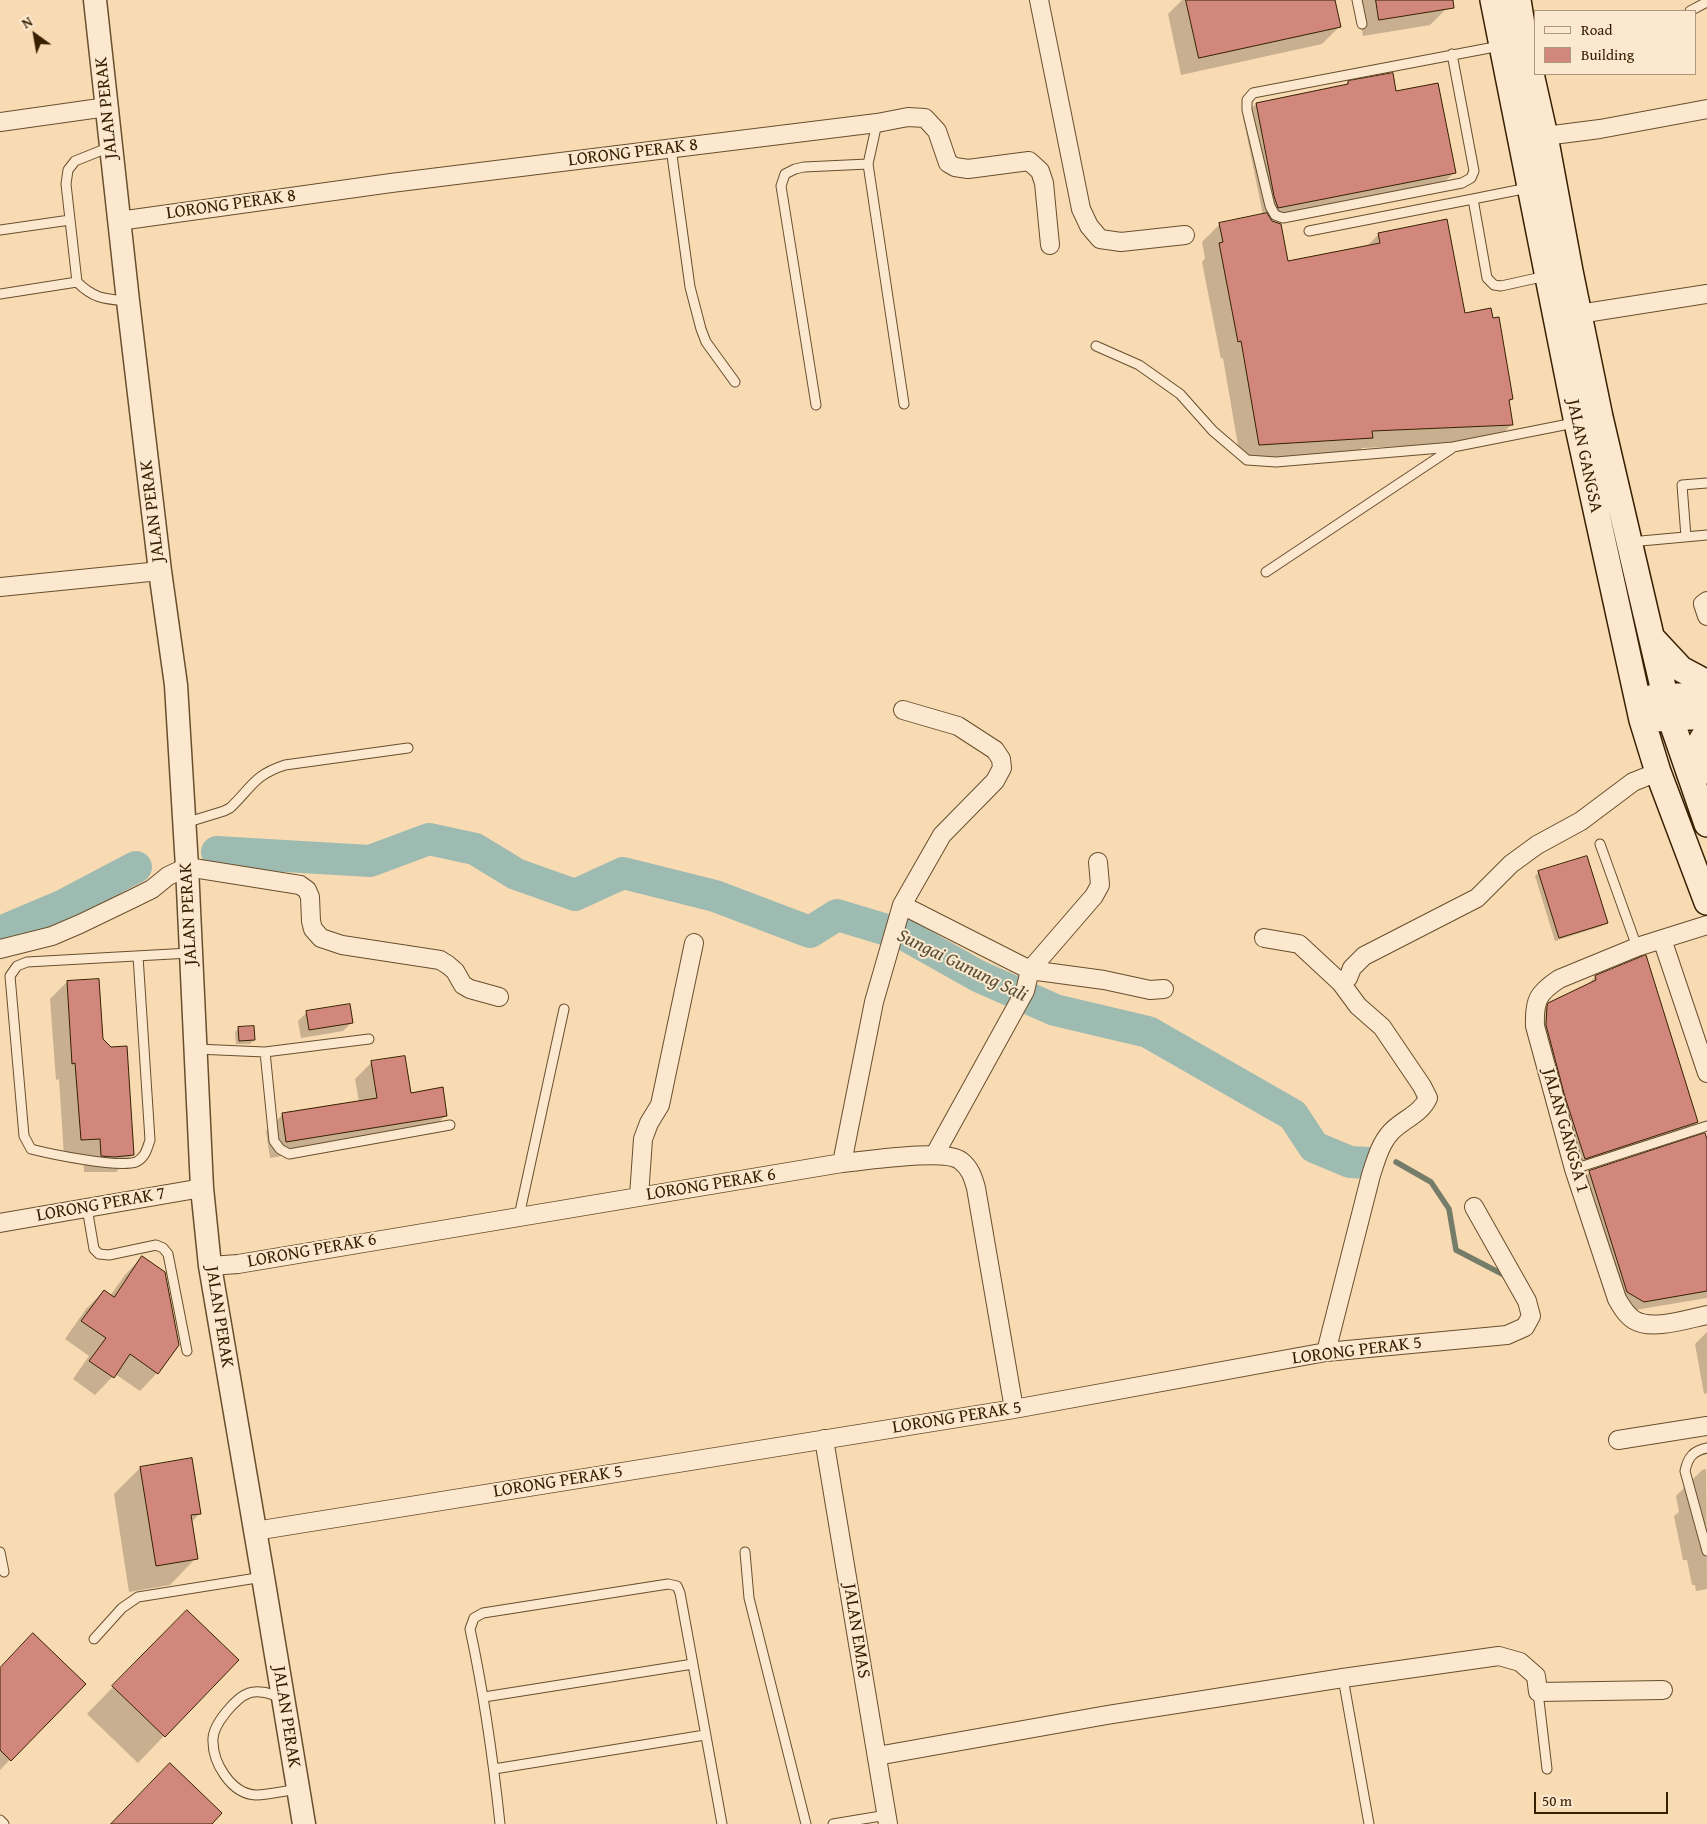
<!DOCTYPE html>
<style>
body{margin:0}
#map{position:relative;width:1707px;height:1824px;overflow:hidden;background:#f9dbb3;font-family:"Gentium Book Plus",serif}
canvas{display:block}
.legend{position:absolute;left:1534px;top:10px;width:162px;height:65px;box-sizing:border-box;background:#fbe8ce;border:1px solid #ad987c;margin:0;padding:6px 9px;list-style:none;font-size:15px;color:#372000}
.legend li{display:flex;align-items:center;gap:10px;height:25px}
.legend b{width:25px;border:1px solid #ad987c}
.north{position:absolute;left:10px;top:10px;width:50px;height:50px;-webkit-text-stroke:4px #fbe8ce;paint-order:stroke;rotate:328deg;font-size:14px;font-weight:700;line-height:20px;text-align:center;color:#372000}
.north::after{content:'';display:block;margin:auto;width:18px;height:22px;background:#372000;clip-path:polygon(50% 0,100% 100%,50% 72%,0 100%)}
.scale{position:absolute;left:1534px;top:1792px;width:134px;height:22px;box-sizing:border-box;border:2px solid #372000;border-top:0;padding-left:6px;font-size:15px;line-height:18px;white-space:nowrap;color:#372000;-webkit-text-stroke:4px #fbe8ce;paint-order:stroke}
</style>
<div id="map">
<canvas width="1707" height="1824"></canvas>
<ul class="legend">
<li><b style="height:6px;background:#fbe8ce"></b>Road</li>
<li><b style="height:14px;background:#d1877b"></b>Building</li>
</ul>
<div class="north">N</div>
<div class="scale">50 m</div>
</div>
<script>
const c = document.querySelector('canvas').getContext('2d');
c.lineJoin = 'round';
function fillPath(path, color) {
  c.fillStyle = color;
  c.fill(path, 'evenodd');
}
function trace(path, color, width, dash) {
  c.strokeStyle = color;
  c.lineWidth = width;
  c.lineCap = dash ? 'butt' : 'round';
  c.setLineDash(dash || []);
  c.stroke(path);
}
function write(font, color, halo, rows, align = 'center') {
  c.font = font + ' "Gentium Book Plus",serif';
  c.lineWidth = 4;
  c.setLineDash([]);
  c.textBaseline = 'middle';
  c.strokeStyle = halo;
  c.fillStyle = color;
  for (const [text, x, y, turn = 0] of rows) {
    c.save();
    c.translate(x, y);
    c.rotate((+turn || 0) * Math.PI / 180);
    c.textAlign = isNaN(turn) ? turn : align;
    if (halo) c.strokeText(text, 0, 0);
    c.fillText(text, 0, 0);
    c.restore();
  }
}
fillPath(new Path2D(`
 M1182 0H1334L1340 26 1322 44 1181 75 1168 14Z
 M1357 0H1445L1446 9 1430 25 1363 36Z
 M1348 82 1395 93 1455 172 1441 185 1268 220 1287 263 1366 247 1379 234 1464 314 1512 399 1508 403 1512 424 1494 442 1362 448 1354 456 1241 463 1223 358 1221 359 1202 262 1205 258 1202 242 1220 224 1263 215 1243 117 1256 104 1345 86Z
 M1539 872 1606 922 1602 926 1555 941 1535 876Z
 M1595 977 1697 1122 1688 1131 1576 1167 1540 1013 1549 1004 1586 986Z
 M67 982 102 1039 132 1155 116 1172H84L83 1155 64 1156 59 1079 56 1080 50 999Z
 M307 1012 351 1023 343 1031 301 1038 298 1021Z
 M239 1028 254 1040 250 1044H236L235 1032Z
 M372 1062 410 1094 446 1115 429 1132 270 1158 266 1131 282 1115 359 1102 355 1079Z
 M1707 1143V1298L1635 1310 1619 1301 1581 1180 1590 1172Z
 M142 1257 157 1373 140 1391 115 1374 95 1395 73 1379 89 1356 65 1339 86 1309 104 1291 110 1296 125 1275Z
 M1707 1332V1393L1704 1394 1695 1344Z
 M140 1468 200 1513 191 1523 196 1558 170 1585 129 1592 114 1494Z
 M1706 1469 1707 1589 1696 1591 1695 1585H1692L1687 1560H1683L1674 1516 1679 1512 1676 1496 1702 1470Z
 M160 1638 237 1660 138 1763 87 1714Z
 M0 1669 84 1684 0 1770Z`), '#0003');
trace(new Path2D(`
 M1396 1162 1431 1182 1449 1209 1456 1250 1506 1276 1507 1278`), '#757d6a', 5.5);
trace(new Path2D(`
 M217 852 370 861 429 839 475 849 516 874 575 895 623 873 715 896 810 932 837 915 907 936 978 976 1055 1010 1148 1032 1293 1115 1314 1147 1350 1162 1368 1163
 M0 932 64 905 136 867`), '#9ebbb1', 32);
const building = new Path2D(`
 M1186 0H1335L1341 27 1199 58Z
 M1376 0H1453L1454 8 1379 20Z
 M1393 73 1396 91 1438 83 1456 173 1278 208 1274 196 1256 103 1348 84V81Z
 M1267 213 1272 221 1281 224 1288 261 1380 243 1378 233 1447 219 1465 313 1491 308 1493 318 1499 317 1513 399 1509 400 1513 425 1372 431 1373 438 1259 445 1241 341 1238 342 1219 243 1223 242 1219 223Z
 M1587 856 1608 923 1559 938 1538 871Z
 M1646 955 1698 1122 1585 1159 1565 1097 1546 1025 1547 1006 1548 1003 1596 980 1595 976Z
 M99 979 103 1039 111 1047 127 1046 134 1155 114 1157 101 1156 100 1139 81 1140 75 1063 72 1064 67 981Z
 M350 1004 353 1023 309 1030 306 1011Z
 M254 1026 255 1040 239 1041 238 1027Z
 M405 1056 411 1093 443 1087 447 1116 286 1142 282 1113 377 1098 371 1061Z
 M1705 1133 1707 1139V1291L1644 1302 1627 1292 1589 1171Z
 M142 1256 165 1272 179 1345 158 1374 130 1354 114 1378 89 1361 106 1338 81 1321 104 1290 114 1297Z
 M192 1458 201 1514 191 1515 198 1559 156 1566 140 1467Z
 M187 1610 239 1660 165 1737 112 1686Z
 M33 1633 86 1684 11 1761 0 1750V1668Z
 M170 1763 222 1813 212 1824H111Z`);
fillPath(building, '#d1877b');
trace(building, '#372000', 1);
const service = new Path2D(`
 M1357 0 1362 24
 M1690 11 1707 2
 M1452 54 1474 171 1471 178 1462 183 1283 218 1275 215 1270 206 1247 110V100L1253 93 1500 46
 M877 123 868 164 904 404
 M110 147 75 161 68 170 66 184 77 282C94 299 105 299 128 301
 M671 148 690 287 701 329 706 342 735 382
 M1528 188 1473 199 1487 278 1494 285 1501 286 1546 276
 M0 230 70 220
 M1309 231 1473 199
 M0 294 77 282
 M1096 346 1139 365 1180 394 1213 431 1247 460 1276 462 1453 447 1574 423
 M816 405 781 186 785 174 795 169 804 167 868 164
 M1686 537 1682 485 1707 483
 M1630 542 1707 535
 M1266 572 1451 449
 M185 823 224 811 230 808C252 787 254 775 285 765L408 748
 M1600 844 1637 947
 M138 956 150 1140C147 1149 145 1158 136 1162 118 1168 50 1154 31 1149L24 1136 10 976 17 966 27 962 190 953
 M196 1049 265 1052 274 1141 280 1149 289 1154 450 1125
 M265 1052 369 1039
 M1574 1169 1707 1126
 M87 1208 94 1249 99 1254 109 1255 156 1245 163 1248 168 1254 187 1351
 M519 1216 564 1009
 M1707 1448C1693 1451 1688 1457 1685 1471L1707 1551
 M0 1552 4 1572
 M745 1552 749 1598 806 1824
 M94 1639 122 1608 138 1597 263 1577
 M1343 1678 1369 1824
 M1538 1692 1547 1769
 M484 1697 693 1664
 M283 1698C273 1695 260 1689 249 1693 235 1698 213 1725 213 1739 212 1762 231 1794 256 1795 269 1795 284 1791 298 1789
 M494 1769 705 1735
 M0 1820 4 1824
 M500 1824C493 1758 484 1694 470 1629L474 1618 483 1613 668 1584 677 1586 680 1593 722 1824
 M833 1824 887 1815`);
const minor = new Path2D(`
 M1039 0 1081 209 1089 226 1100 239 1121 242 1185 235
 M0 122 107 107
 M1545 136 1600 129 1707 109
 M119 221 391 183 877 123 908 117 925 118 937 131 948 163 955 167 968 169 1029 161 1040 171 1044 183 1050 245
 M1579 314 1707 294
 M0 587 160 571
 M1707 601 1703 604 1707 616
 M902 905 1030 970 1104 980 1150 990 1164 989
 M1707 925 1637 947 1559 979C1538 993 1534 1000 1535 1026L1574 1169 1617 1299C1621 1306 1626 1315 1634 1320 1652 1331 1687 1319 1707 1315
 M1264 938 1299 944 1341 983
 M1662 939 1707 1073
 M0 949 52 936 80 924 134 898 152 889 168 876 187 867 300 885 307 890 310 897 311 921 313 929 321 938 342 945 440 960 448 965 455 971 463 985 470 989 499 997
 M935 1154 1025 991 1030 970 1094 896 1100 885 1098 862
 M842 1163 874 1002 902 905 942 835 995 781 1002 768 1001 759 995 750 958 726 903 710
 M639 1196 643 1139 649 1123 660 1105 694 943
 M0 1223 202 1188
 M210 1266 238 1264 842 1163C865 1161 945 1148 961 1161 970 1168 973 1177 976 1188L1014 1409
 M1326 1352 1371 1175C1376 1160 1380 1144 1391 1132 1402 1120 1421 1114 1428 1098L1422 1086 1382 1027 1358 1006 1341 983 1348 978 1352 968 1364 956 1477 898 1511 864 1537 845 1581 821 1633 782 1658 772
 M824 1439 888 1824
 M1618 1440 1707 1426
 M255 1531 1014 1409 1326 1352 1507 1335 1525 1327 1531 1316 1527 1301 1474 1207
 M877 1756 1107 1715 1343 1678 1499 1656 1520 1662 1536 1676 1538 1692 1663 1690`);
const tertiary = new Path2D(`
 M95 0 128 301 160 571 176 685 187 867 202 1188 210 1266 263 1577 304 1824`);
const secondary = new Path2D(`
 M1493 0 1577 423 1642 720 1658 772 1707 902
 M1518 0 1527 56 1545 136 1570 271 1600 417 1670 717 1707 824
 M1653 639 1681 669 1707 683
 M1650 698 1707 694
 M1655 719 1707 716
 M1695 779C1694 761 1694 747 1707 733`);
trace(service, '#684f2d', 11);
trace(minor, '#684f2d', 20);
trace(tertiary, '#684f2d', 25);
trace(secondary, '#372000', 28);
trace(service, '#fbe8ce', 9);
trace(minor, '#fbe8ce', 18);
trace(tertiary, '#fbe8ce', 22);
trace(secondary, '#fbe8ce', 25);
write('18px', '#372000', '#fbe8ce', [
 ["JALAN PERAK",107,108,-96],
 ["LORONG PERAK 8",633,153,-7],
 ["LORONG PERAK 8",231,205,-8],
 ["JALAN GANGSA",1584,456,78],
 ["JALAN PERAK",153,511,-97],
 ["JALAN PERAK",189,914,-93],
 ["JALAN GANGSA 1",1565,1131,74],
 ["LORONG PERAK 6",711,1185,-9],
 ["LORONG PERAK 7",101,1205,-10],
 ["LORONG PERAK 6",312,1251,-10],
 ["JALAN PERAK",219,1317,81],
 ["LORONG PERAK 5",1357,1351,-7],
 ["LORONG PERAK 5",957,1418,-9],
 ["LORONG PERAK 5",558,1482,-9],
 ["JALAN EMAS",856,1631,81],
 ["JALAN PERAK",286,1717,81]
]);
write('italic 19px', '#564e35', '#fbe8ce', [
 ["Sungai Gunung Sali",962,966,26]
]);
</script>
